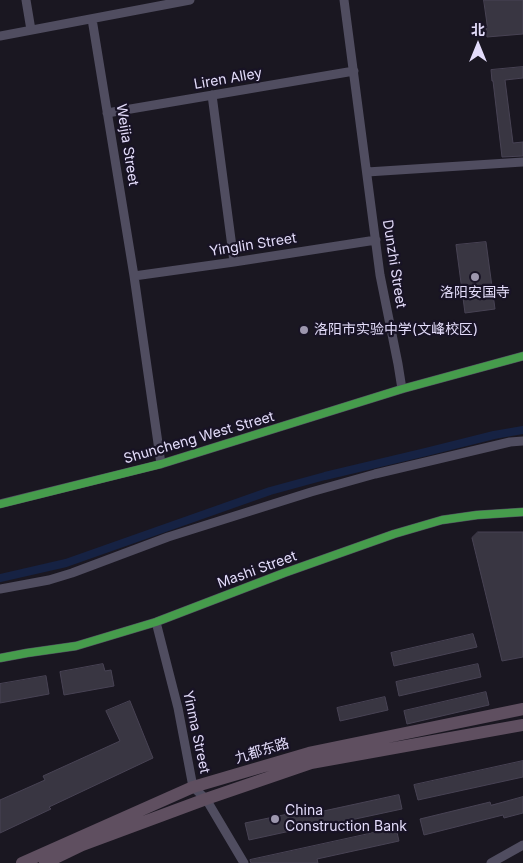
<!DOCTYPE html>
<meta charset="utf-8">
<style>
body{margin:0}
#map{position:relative;width:523px;height:863px;overflow:hidden;background:#1a1721;font-family:Inter,"Noto Sans SC",sans-serif}
canvas{display:block}
.north{position:absolute;left:453px;top:20px;width:50px;height:50px;-webkit-text-stroke:4px #181325;paint-order:stroke;rotate:0deg;font-size:14px;font-weight:700;line-height:20px;text-align:center;color:#e3dcfa}
.north::after{content:'';display:block;margin:auto;width:18px;height:22px;background:#e3dcfa;clip-path:polygon(50% 0,100% 100%,50% 72%,0 100%)}
</style>
<div id="map">
<canvas width="523" height="863"></canvas>
<div class="north">北</div>
</div>
<script>
const c = document.querySelector('canvas').getContext('2d');
c.lineJoin = 'round';
function trace(path, color, width, dash) {
  c.strokeStyle = color;
  c.lineWidth = width;
  c.lineCap = dash ? 'butt' : 'round';
  c.setLineDash(dash || []);
  c.stroke(path);
}
function fillPath(path, color) {
  c.fillStyle = color;
  c.fill(path, 'evenodd');
}
function write(font, color, halo, rows, align = 'center') {
  c.font = font + ' Inter,"Noto Sans SC",sans-serif';
  c.lineWidth = 4.5;
  c.setLineDash([]);
  c.textBaseline = 'middle';
  c.strokeStyle = halo;
  c.fillStyle = color;
  for (const [text, x, y, turn = 0] of rows) {
    c.save();
    c.translate(x, y);
    c.rotate((+turn || 0) * Math.PI / 180);
    c.textAlign = isNaN(turn) ? turn : align;
    if (halo) c.strokeText(text, 0, 0);
    c.fillText(text, 0, 0);
    c.restore();
  }
}
trace(new Path2D(`
 M0 578 66 563 270 491 325 476 426 452 494 435 523 430`), '#162243', 8);
const building = new Path2D(`
 M484 0H523V34L487 37 486 27 487 26Z
 M523 67V78L505 80 513 143 523 142V156L502 157 493 81H492L491 70Z
 M486 242 495 309 465 313 456 245Z
 M478 532H523V657L502 661 472 538Z
 M473 634 477 647 394 666 391 653Z
 M103 664 105 671 111 670 114 686 64 695 60 672Z
 M478 664 481 677 399 696 396 682Z
 M46 676 49 694 0 703V684Z
 M486 692 489 705 407 724 404 711Z
 M385 697 388 710 340 721 337 708Z
 M130 701 153 758 49 807 51 809 0 833V800L45 780 43 776 120 741 106 711Z
 M523 761V777L418 800 414 785Z
 M399 795 402 809 318 827V825L249 840 245 823 307 810 308 814Z
 M523 797V813L504 818 503 815 424 835 420 819 490 802 491 805Z
 M396 828 399 841 317 859 318 863H251L250 860Z`);
fillPath(building, '#393642');
trace(building, '#484354', 1);
trace(new Path2D(`
 M26 0 31 30
 M344 0 380 275 398 364 402 389
 M92 19 134 276 161 464
 M0 36 190 0
 M212 95 234 262
 M107 113 354 71
 M367 172 523 162
 M134 276 234 262 376 240
 M0 504 161 464 402 389 523 356
 M0 589 49 580 72 573 168 537 311 492 375 474 510 442 523 441
 M156 622 178 708 193 787 206 799 244 863
 M0 658 27 653 76 646 156 622 284 573 394 534 442 520 477 515 523 512
 M491 863 523 845`), '#504d60', 9);
trace(new Path2D(`
 M22 863 193 787 309 753 523 709
 M45 863 82 845 206 799 311 763 523 725`), '#5f4f60', 12);
trace(new Path2D(`
 M0 504 161 464 402 389 523 356
 M0 658 27 653 76 646 156 622 284 573 394 534 442 520 477 515 523 512`), '#469c4c', 8);
for (const [x, y, r, color] of [
 [475,277,5,"#9d97ae"],
 [304,330,5,"#9d97ae"],
 [275,819,5,"#9d97ae"]
]) {
  const dot = new Path2D();
  dot.arc(x, y, r, 0, 2 * Math.PI);
  c.fillStyle = color;
  c.fill(dot);
  trace(dot, '#181325', 2);
}
write('14px', '#e3dcfa', '#181325', [
 ["Liren Alley",228,79,-10],
 ["Weijia Street",127,145,81],
 ["Yinglin Street",253,245,-9],
 ["Dunzhi Street",394,264,81],
 ["Shuncheng West Street",199,438,-16],
 ["Mashi Street",257,570,-20],
 ["Yinma Street",196,732,78],
 ["九都东路",262,751,-17]
]);
write('14px', '#e3dcfa', '#181325', [
 ["洛阳安国寺",475,293,"center"],
 ["洛阳市实验中学(文峰校区)",314,330],
 ["China",285,811],
 ["Construction Bank",285,827]
], 'left');
</script>
